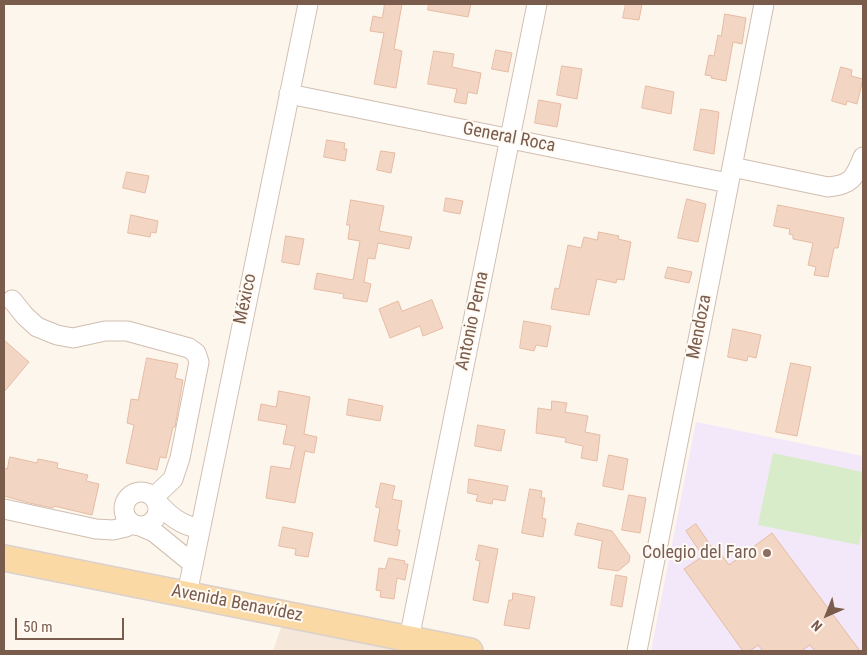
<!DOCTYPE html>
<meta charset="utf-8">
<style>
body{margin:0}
#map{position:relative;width:867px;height:655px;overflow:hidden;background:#fdf6ec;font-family:"Roboto Condensed",sans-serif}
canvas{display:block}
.frame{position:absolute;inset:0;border:5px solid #7a5c4d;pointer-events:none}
.north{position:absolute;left:802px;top:590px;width:50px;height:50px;-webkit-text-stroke:4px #fffaf3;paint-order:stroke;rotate:224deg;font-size:14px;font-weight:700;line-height:20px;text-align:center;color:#7a5c4d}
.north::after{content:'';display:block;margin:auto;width:18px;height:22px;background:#7a5c4d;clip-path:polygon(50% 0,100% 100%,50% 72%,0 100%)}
.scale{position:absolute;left:15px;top:618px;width:109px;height:22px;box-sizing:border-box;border:2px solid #7a5c4d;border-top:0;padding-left:6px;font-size:15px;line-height:18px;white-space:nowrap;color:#7a5c4d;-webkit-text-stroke:4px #fffaf3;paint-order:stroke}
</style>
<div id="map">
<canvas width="867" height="655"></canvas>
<div class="frame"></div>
<div class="north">N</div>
<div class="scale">50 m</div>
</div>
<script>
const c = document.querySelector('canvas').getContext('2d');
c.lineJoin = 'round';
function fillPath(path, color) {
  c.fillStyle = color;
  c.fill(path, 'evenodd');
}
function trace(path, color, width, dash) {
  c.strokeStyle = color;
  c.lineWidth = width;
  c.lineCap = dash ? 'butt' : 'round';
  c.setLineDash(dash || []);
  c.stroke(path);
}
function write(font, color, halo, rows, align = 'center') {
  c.font = font + ' "Roboto Condensed",sans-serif';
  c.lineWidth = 4;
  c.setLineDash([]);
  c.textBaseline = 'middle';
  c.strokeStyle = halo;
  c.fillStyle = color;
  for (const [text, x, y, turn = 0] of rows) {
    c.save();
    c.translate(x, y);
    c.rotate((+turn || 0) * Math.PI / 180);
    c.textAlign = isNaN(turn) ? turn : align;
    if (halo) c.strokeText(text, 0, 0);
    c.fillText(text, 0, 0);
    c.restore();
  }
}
fillPath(new Path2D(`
 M282 625 410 651H273Z`), '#f5e8da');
fillPath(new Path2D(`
 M696 422 863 456V651H651Z`), '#f3e8fa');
fillPath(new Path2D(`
 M773 453 863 472V525L859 545 758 525Z`), '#d8ecc9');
const building = new Path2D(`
 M385 4H402L394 49 402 51 396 88 374 84 384 33 370 31 373 16 382 18Z
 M429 4H471L468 17 428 10Z
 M626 4H642L639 20 623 18Z
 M725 14 746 18 742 44 733 42 726 81 711 78 712 76 705 75 709 55 714 56 718 35 721 36Z
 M496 50 512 53 508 72 492 69Z
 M434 51 454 54 452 67 481 73 477 94 468 92 466 104 454 102 457 89 428 84Z
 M562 66 582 69 577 99 557 95Z
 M841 67 852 70 851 76 863 79 857 104 847 101 846 105 832 101Z
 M646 86 674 92 671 114 642 108Z
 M539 100 561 104 557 127 535 123Z
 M701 109 719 112 714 154 694 150Z
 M327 140 345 143 344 149H347L345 161 324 157Z
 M381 151 395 153 391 173 377 170Z
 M127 172 149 176 145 193 123 188Z
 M446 198 463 201 460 214 444 211Z
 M687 199 706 204 698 242 678 238Z
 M351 200 384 206 379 231 412 237 409 249 378 243 375 259 368 258 364 282 371 284 367 302 343 298 344 294 314 289 317 273 353 280 360 241 348 239 350 225H347Z
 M778 205 844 218 838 248H834L828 277 814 275 816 267 808 265 813 243 793 239V235L789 234 790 229 774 226Z
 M131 215 158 221 156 233 151 232 150 237 128 233Z
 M599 232 619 236 618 239 631 242 624 280 617 279 616 283 597 279 589 315 551 309 555 288 559 289 568 245 581 248 584 237 597 240Z
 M286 236 304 239 299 265 282 262Z
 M668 267 692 272 689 283 665 278Z
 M432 300 443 328 423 336 420 326 390 338 379 309 398 301 402 311Z
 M524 321 551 326 547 347 536 345 534 351 520 348Z
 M733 329 761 335 756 358 748 356 747 361 728 357Z
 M4 340 29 362 4 392Z
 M147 358 178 364 175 378 183 380 175 427H173L166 458 160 457 157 470 126 463 134 425 127 423 131 399 138 400Z
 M791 363 811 367 797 436 776 432Z
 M279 391 310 397 304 434 317 437 314 453 305 451 295 503 266 498 271 466 290 469 295 446 283 444 287 425 258 420 261 404 276 407Z
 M349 399 383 406 380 421 347 415Z
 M552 401 567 403 565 412 588 416 585 432 600 435 597 461 581 458 583 446 565 442 566 438 536 433 538 408 551 410Z
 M478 425 505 430 501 451 475 446Z
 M609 455 628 459 623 490 603 486Z
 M10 457 37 463 38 459 58 463 57 468 88 475 86 481 99 484 92 515 54 506 53 508 29 503 4 496V468L7 469Z
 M469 479 508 486 505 501 493 499 492 504 476 501 478 495 468 493Z
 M381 483 395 486 392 499 402 501 397 530H400L397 546 374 541 380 508 376 507Z
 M530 489 542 491 541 498H545L542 518 546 519 543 537 522 533Z
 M629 495 646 498 640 533 622 530Z
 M578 523 612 531 630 556 629 562 618 571 598 568 602 542 603 541 575 535Z
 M696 524 713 549 716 547 729 565 772 533 860 651H815L810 645 801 651H763L758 645 750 651H743L684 569 703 556 686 531Z
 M283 527 313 533 308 557 295 555 296 549 279 546Z
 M479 545 498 549 488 603 473 600 480 561 476 560Z
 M389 558 405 561 404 564H408L405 580 397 578 394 599 380 597 381 591 376 590 379 568 385 569Z
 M616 575 627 577 622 607 611 605Z
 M513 593 535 597 529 629 504 625 509 600H512Z`);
fillPath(building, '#f3d5c3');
trace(building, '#e6bba3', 1);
const minor = new Path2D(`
 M289 94 728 183
 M732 167 828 187C851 185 855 178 863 157
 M12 300 25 316 37 327 57 335 73 338 105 331H127L189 348 196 353 199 362 180 458 173 479 154 497
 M124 509a17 17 0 1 1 34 0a17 17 0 1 1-34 0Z
 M157 502C169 515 181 526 199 528
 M4 509 96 529 113 530 126 527 130 522
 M140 526 154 532 192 563
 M187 594 308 4
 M409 639 537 4
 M637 651 764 4`);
const major = new Path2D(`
 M4 558 470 651`);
trace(minor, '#d1beb0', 21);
trace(major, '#dad1cd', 28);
trace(minor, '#fff', 19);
trace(major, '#fbd9a5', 25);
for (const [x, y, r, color] of [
 [767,553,5,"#8d6e63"]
]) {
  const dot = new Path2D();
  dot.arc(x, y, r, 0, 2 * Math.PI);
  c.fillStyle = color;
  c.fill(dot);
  trace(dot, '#fffaf3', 2);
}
write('18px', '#7a5c4d', '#fffaf3', [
 ["General Roca",509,138,11],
 ["México",246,299,-78],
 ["Antonio Perna",473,321,-78],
 ["Mendoza",700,327,-79],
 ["Avenida Benavídez",237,604,11]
]);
write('18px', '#785e54', '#fffaf3', [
 ["Colegio del Faro",757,553]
], 'right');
</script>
